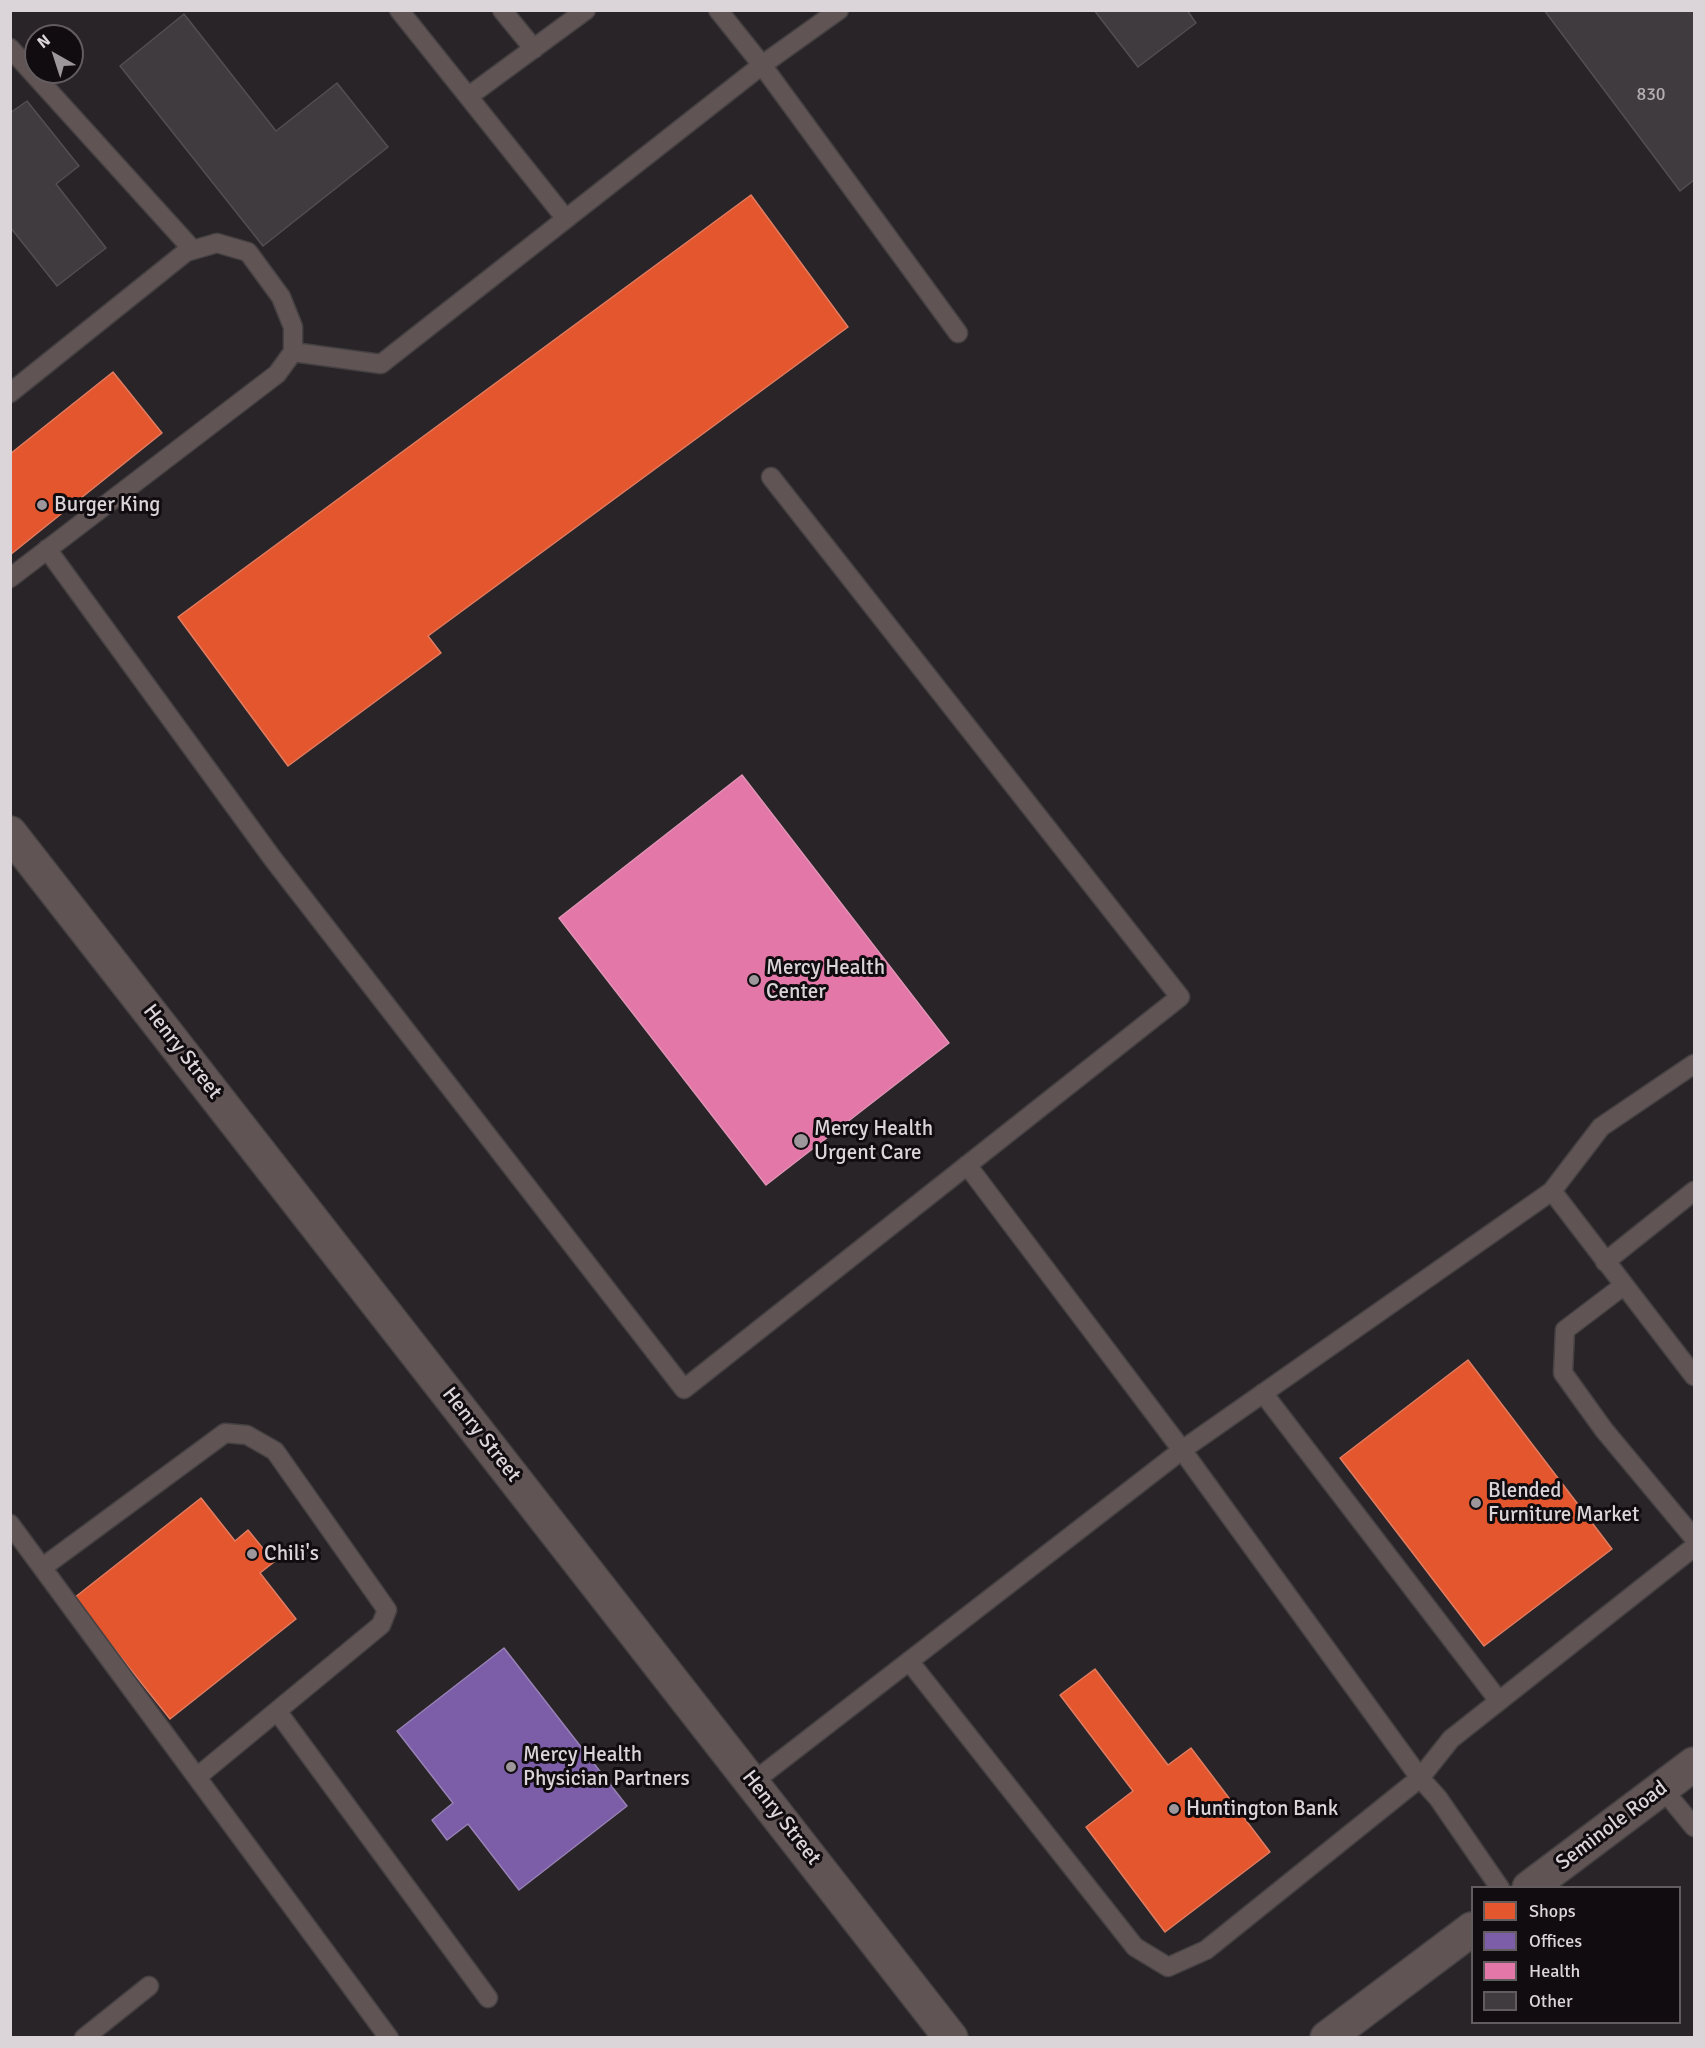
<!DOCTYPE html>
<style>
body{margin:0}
#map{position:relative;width:1705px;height:2048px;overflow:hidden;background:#292427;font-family:Signika,sans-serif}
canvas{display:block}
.frame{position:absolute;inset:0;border:12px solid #dbd4d8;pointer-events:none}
.legend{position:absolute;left:1471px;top:1886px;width:210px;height:138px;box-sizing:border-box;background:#110c0f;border:2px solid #625c5f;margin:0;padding:8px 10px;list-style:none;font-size:18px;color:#dbd4d8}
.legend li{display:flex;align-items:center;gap:12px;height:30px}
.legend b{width:30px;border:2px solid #625c5f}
.north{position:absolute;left:24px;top:24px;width:60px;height:60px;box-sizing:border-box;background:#110c0f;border:2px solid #625c5f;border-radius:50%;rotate:321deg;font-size:16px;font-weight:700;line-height:24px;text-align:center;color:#dbd4d8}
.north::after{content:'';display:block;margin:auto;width:21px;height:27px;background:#9d969a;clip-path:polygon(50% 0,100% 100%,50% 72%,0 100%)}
</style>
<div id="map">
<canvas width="1705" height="2048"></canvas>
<div class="frame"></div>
<ul class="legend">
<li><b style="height:16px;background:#e4572e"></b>Shops</li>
<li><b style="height:16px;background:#7b5ea7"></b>Offices</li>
<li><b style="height:16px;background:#e377a8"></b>Health</li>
<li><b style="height:16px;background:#3f3b3f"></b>Other</li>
</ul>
<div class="north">N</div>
</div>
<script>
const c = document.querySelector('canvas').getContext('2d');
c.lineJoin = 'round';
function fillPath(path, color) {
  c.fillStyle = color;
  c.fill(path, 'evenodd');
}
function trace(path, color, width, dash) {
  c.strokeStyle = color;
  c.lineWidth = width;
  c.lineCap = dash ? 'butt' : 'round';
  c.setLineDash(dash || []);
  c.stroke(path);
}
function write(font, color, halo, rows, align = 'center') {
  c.font = font + ' Signika,sans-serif';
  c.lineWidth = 6;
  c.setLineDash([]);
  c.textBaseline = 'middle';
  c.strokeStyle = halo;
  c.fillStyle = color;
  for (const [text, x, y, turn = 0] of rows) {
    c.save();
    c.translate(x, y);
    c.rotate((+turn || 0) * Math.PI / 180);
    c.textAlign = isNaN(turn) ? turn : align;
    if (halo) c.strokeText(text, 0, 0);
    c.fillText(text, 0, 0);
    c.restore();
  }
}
const shops = new Path2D(`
 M751 195 848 327 428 636 441 653 288 766 178 617Z
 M113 372 162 433 10 555V454Z
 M1468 1360 1612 1549 1484 1646 1340 1458Z
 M201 1498 235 1541 248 1530 274 1562 260 1573 296 1619 170 1719 74 1598Z
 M1095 1669 1168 1765 1191 1748 1270 1852 1165 1932 1086 1827 1133 1791 1060 1695Z`);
fillPath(shops, '#e4572e');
trace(shops, '#e17c61', 1.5);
const offices = new Path2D(`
 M504 1648 627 1806 519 1890 468 1824 447 1840 432 1820 453 1803 397 1731Z`);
fillPath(offices, '#7b5ea7');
trace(offices, '#9881b6', 1.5);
const health = new Path2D(`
 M742 775 949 1043 766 1185 559 918Z`);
fillPath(health, '#e377a8');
trace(health, '#e193b6', 1.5);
const building = new Path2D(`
 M1094 10H1187L1196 23 1138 67Z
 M1544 10H1694V180L1680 191Z
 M184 14 276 131 337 83 388 147 263 246 120 66Z
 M27 101 79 166 56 184 106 248 57 286 10 227V113Z`);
fillPath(building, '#3f3b3f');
trace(building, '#524e51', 1.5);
const service = new Path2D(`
 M399 10 566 219
 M502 10 534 49
 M718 10 762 65 958 333
 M10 48 193 250
 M469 96 586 10
 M293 352 381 364 762 65 839 10
 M10 393 186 252 217 243 248 252 281 297 293 327V352L277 374 10 578
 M47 549 273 859 684 1389 1180 997 771 477
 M1552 1191 1694 1376
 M1605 1262 1694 1191
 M1623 1286 1565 1330 1563 1373 1604 1430 1694 1538
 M1263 1393 1499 1701
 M10 1524 389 2038
 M43 1567 225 1433 247 1435 275 1451 387 1610 381 1625 197 1777
 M909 1661 1135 1947 1168 1967 1206 1950 1420 1778 1182 1450 967 1165
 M277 1711 488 1998
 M753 1782 1182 1450 1552 1191 1601 1127 1694 1064
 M1662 1788 1694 1827
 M1500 1888 1438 1798 1420 1778 1451 1739 1694 1547
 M84 2038 149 1986`);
const tertiary = new Path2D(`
 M10 833 951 2038
 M1529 1888 1694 1764
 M1327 2038 1472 1929`);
trace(service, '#454143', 21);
trace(tertiary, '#454143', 36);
trace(service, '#605455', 18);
trace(tertiary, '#605455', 33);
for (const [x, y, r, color] of [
 [42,505,6,"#9d969a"],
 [754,980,6,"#9d969a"],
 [801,1141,8,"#9d969a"],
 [1476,1503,6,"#9d969a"],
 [252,1554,6,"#9d969a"],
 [511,1767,6,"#9d969a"],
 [1174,1809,6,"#9d969a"]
]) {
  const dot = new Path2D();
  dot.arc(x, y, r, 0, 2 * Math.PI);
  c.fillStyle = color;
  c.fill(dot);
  trace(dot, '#110c0f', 2);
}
write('18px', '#b4aeb2', null, [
 ["830",1651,95]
]);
write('21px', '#dbd4d8', '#110c0f', [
 ["Burger King",54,505],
 ["Mercy Health",766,968],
 ["Center",766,992],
 ["Mercy Health",814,1129],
 ["Urgent Care",814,1153],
 ["Blended",1488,1491],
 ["Furniture Market",1488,1515],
 ["Chili's",264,1554],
 ["Mercy Health",523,1755],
 ["Physician Partners",523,1779],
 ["Huntington Bank",1186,1809]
], 'left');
write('21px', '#dbd4d8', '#110c0f', [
 ["Henry Street",182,1052,52],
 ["Henry Street",481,1435,52],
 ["Henry Street",781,1818,52],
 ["Seminole Road",1612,1826,-37]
]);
</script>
